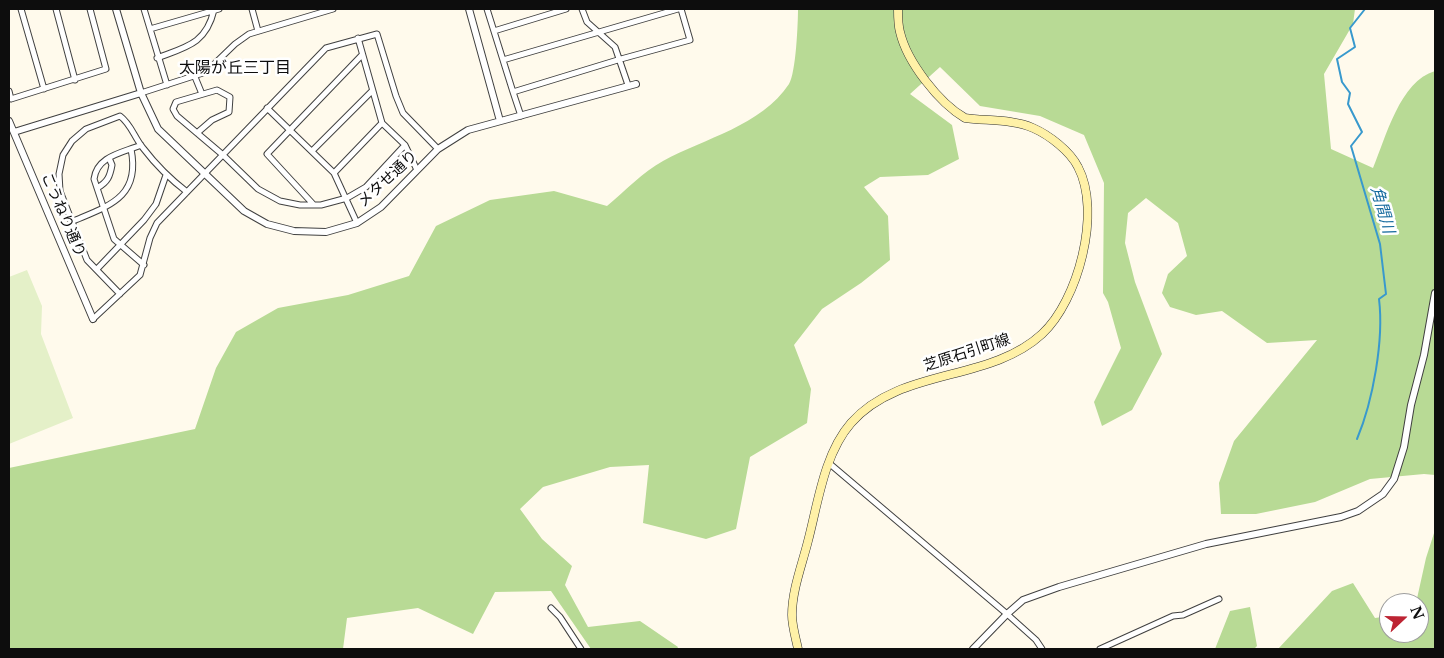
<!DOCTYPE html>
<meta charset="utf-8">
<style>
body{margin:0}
#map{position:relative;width:1444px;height:658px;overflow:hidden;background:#fffaec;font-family:"Libre Baskerville",serif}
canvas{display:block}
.frame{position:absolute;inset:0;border:10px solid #0d0d0d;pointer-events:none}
.north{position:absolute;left:1379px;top:593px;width:50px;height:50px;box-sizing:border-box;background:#fff;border:1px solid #9e9e9e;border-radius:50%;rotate:69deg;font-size:14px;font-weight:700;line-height:20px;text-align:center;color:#0d0d0d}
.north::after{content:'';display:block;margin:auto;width:18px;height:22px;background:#bd2433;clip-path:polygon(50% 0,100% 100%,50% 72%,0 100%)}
</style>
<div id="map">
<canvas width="1444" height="658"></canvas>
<div class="frame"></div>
<div class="north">N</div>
</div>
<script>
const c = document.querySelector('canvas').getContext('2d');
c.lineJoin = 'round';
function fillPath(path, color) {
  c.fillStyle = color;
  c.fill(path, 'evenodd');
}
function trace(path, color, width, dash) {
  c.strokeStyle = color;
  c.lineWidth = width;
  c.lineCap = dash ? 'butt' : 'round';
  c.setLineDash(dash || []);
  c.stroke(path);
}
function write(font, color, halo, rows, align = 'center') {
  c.font = font + ' "Libre Baskerville","Noto Sans JP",serif';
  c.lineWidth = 5;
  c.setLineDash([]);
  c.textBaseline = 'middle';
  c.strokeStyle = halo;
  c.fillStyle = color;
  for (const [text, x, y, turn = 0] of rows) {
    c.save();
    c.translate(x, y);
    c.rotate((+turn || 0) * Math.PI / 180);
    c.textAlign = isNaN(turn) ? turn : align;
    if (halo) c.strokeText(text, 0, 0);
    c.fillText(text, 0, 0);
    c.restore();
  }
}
fillPath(new Path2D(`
 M798 9H1355L1353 24 1324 74 1331 149 1373 168C1386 137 1400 81 1435 71V475L1424 474 1370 479 1315 502 1256 514H1221L1219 483 1234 441 1317 340 1267 343 1222 311 1196 315 1170 307 1162 293 1168 274 1187 256 1178 223 1146 198 1128 213 1125 243 1135 282 1162 354 1132 410 1102 426 1094 402 1121 348 1108 302 1103 293 1104 183 1084 135 1040 116 980 106 940 67 910 94 952 125 959 159 928 175 880 177 864 187 888 216 890 260 861 283 822 309 794 345 811 389 807 423 750 457 736 529 706 539 643 523 649 465 610 467 543 487 520 509 542 539 572 566 565 585 588 627 640 621 678 647 677 649H591L551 591 495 592 473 634 418 608 347 618 343 649H9V468L195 429 216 368 236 332 278 308 348 295 409 276 436 226 490 200 554 191 607 206C625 191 643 172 663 161 705 138 761 126 789 84 796 73 798 23 798 9Z
 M1435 530V649H1278L1332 591 1353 583 1375 618 1389 616V633H1419V603H1416L1426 558Z
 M1250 607 1257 646 1254 649H1215L1230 611Z`), '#b8da95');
fillPath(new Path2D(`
 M27 270 42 306 41 334 73 418 9 444V277Z`), '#e4f0c8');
trace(new Path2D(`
 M1357 439C1373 401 1384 340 1379 299L1386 294 1380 244 1351 146 1362 132 1348 104 1350 93 1342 82 1337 59 1355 47 1350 28 1365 9`), '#3899cd', 2);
const minor = new Path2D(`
 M21 9 44 89
 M56 9 75 80
 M144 9 167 85
 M252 9 258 31
 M487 9 513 92 621 59 690 40 681 9
 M582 9 587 22 615 47 628 85
 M150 29 219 9
 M494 31 566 9
 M358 38 382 123 405 145 417 170
 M157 58C186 47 206 44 214 10
 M503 60 678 9
 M195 77 202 94
 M9 91 11 99 106 69 90 9
 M513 92 521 116
 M141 93 206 72 235 44 249 34 333 9
 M267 108 334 173 357 223
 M197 133 212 120 229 112 230 97 217 90 176 102 173 109 177 116 223 155 258 189 280 201 300 205H321L347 198 366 187 405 145
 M141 145C122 153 97 156 94 179L114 239 144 265
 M312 151 372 91
 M334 173 382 123
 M97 188C108 182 110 176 112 165L109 158
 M313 204 267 154 361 56
 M71 222C108 206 141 198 131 149
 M97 269 144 220 156 204 166 175
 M120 294 87 260 60 191 59 174 63 155 72 141 86 129 120 116C131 124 134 137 143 148 156 165 170 179 187 192
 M93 319 140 275 150 238 157 223 326 48 377 34 396 96 403 113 438 149
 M830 464 1007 614 1036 640 1042 649
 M551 608 560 617 581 649
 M1100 649 1173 616 1183 615 1219 599`);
const tertiary = new Path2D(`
 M116 9 141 93 158 129 244 211 267 224 294 231 326 232 357 223 381 207 438 149 468 130 636 84
 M469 9 500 121
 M9 121 93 319
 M14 132 141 93
 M973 649 1007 614 1023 600 1059 587 1206 544 1341 517 1358 511 1383 494 1394 479 1404 447 1411 405 1424 355 1435 293`);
const secondary = new Path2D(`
 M798 649C796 639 792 626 792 615 792 590 802 565 808 541 818 503 824 454 851 423 900 367 989 383 1042 334 1078 301 1102 212 1078 167 1070 151 1049 135 1033 128 1013 119 986 121 965 118 939 103 907 62 900 32 898 25 898 16 898 9`);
trace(minor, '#404040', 7);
trace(tertiary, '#404040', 8);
trace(secondary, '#2f2f2f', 9);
trace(minor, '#fff', 5);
trace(tertiary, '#fff', 6);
trace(secondary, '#fff1a7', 8);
write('15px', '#0d0d0d', '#fff', [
 ["メタせ通り",388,179,-43],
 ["こうねり通り",63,215,67],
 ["芝原石引町線",967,353,-18]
]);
write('16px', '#0d0d0d', '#fff', [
 ["太陽が丘三丁目",235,68]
]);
write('italic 16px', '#166a9e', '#fff', [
 ["角間川",1382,210,74]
]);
</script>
